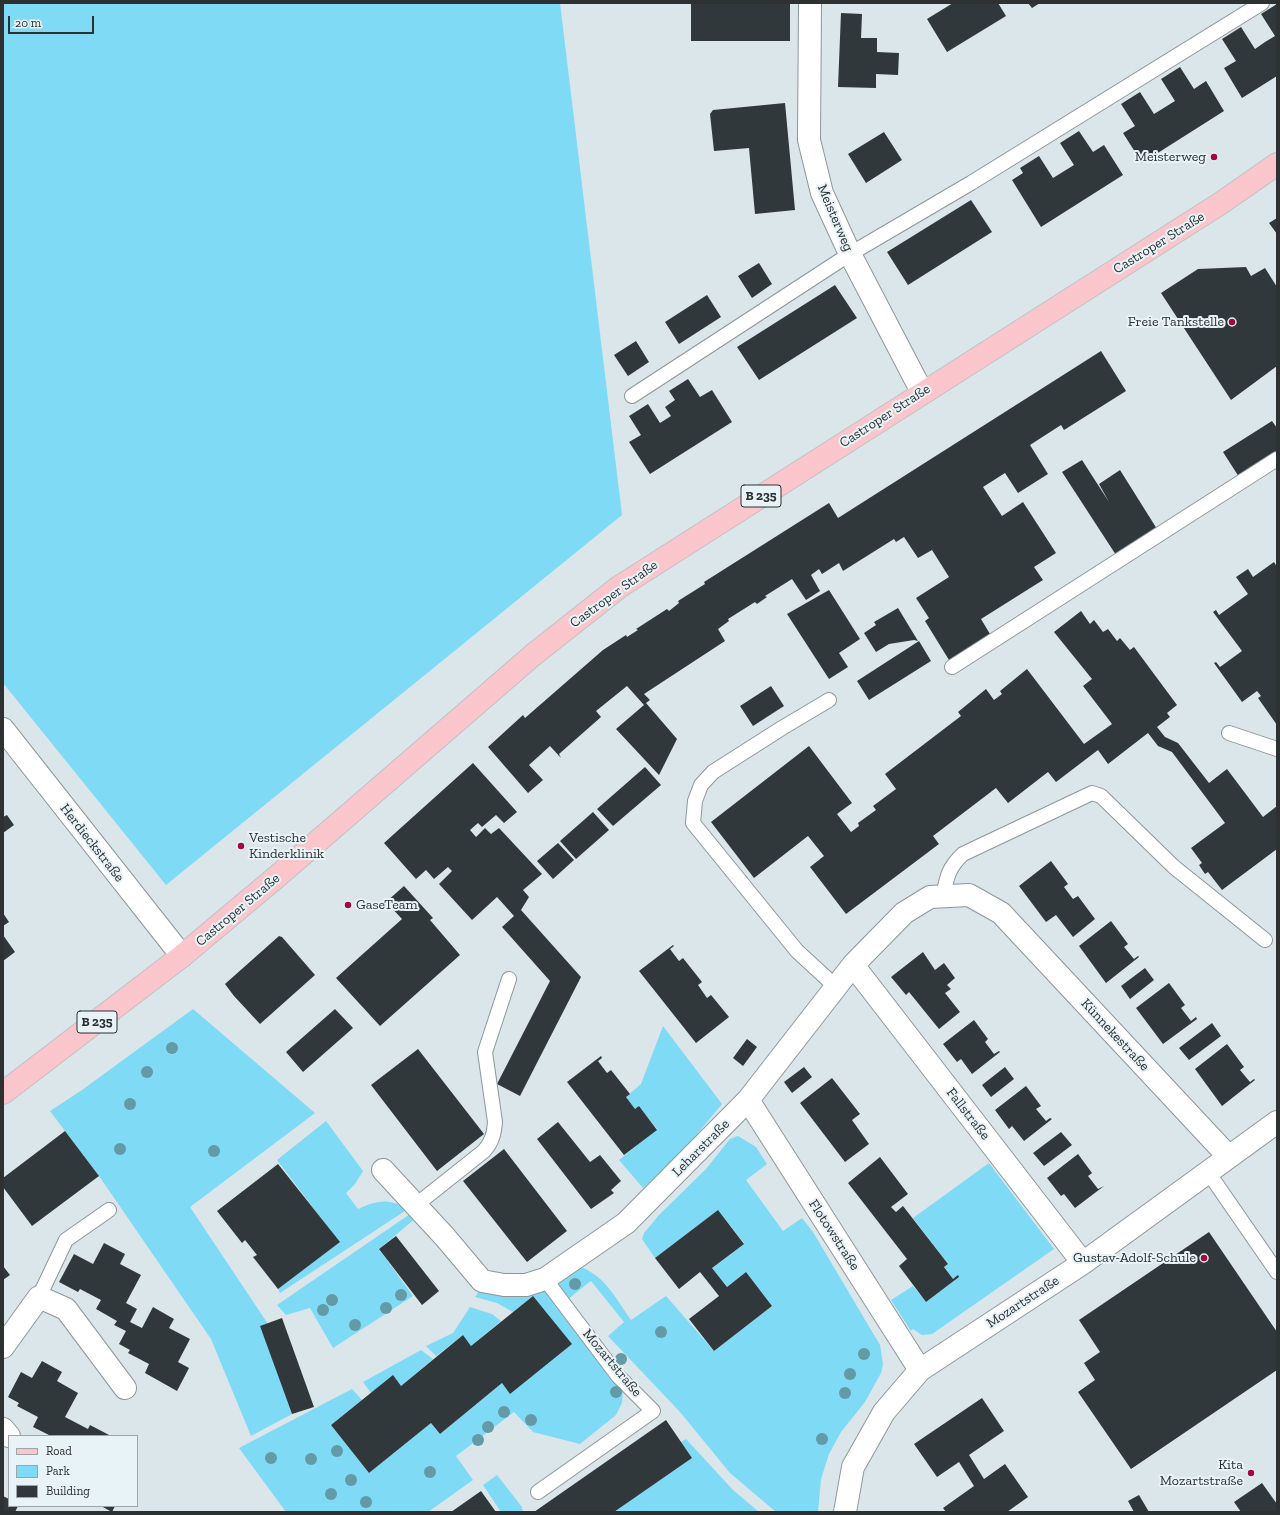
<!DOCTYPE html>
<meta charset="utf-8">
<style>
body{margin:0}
#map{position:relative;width:1280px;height:1515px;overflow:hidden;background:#dbe6ea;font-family:"Zilla Slab",serif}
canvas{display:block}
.frame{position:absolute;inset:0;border:4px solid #2d3132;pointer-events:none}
.legend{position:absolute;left:8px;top:1435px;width:130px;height:72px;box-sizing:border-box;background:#e8f3f7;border:1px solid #9da5a8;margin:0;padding:5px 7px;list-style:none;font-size:12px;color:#2d3132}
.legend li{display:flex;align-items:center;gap:8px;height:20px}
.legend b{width:20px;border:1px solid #9da5a8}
.scale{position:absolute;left:8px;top:16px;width:86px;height:18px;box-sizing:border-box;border:2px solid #2d3132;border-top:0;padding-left:5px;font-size:12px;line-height:14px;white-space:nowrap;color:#2d3132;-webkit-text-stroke:3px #e8f3f7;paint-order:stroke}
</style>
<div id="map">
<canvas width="1280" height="1515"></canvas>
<div class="frame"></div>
<ul class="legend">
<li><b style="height:5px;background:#fbc5cc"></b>Road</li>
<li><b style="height:11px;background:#7fdaf6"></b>Park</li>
<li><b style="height:11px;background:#30383b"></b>Building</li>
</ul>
<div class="scale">20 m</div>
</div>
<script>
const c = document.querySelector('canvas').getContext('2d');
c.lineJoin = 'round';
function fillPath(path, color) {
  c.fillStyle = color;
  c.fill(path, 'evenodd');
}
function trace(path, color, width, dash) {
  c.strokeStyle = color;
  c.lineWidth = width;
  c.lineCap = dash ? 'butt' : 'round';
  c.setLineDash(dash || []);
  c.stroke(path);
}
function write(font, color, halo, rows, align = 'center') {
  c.font = font + ' "Zilla Slab",serif';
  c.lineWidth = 4;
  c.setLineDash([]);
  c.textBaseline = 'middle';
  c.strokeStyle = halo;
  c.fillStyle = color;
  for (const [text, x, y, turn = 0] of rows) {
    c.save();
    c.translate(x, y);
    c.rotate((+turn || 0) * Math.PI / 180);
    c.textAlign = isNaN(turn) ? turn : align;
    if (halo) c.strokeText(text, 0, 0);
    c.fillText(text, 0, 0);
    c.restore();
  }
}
fillPath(new Path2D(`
 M3 3H560L622 515 166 885 3 683Z
 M193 1009 315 1113 190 1207 268 1324 276 1370 292 1414 251 1436 211 1339 99 1176 50 1111 82 1090Z
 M663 1026 722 1104 683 1151 643 1188 619 1160 657 1129 639 1107 635 1109 626 1097 641 1084Z
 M326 1121 363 1171 355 1184 346 1193 358 1209C378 1200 388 1198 408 1209L280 1293 278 1289 339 1242 277 1160Z
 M738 1136 756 1147 767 1164 746 1180 783 1231 802 1218 813 1232 880 1345 883 1364 881 1373 865 1402 841 1432 829 1454 821 1479 818 1512H776L730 1473 680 1412 608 1336 624 1322 591 1281 563 1303 558 1277 574 1264C606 1276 612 1293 631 1320L666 1296 714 1351 772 1306 746 1272 727 1287 712 1268 744 1243 718 1210 655 1258 642 1239 644 1233 659 1215 706 1169 730 1139Z
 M989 1163 1054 1249 932 1334 922 1335 913 1329 911 1331 891 1300 913 1286 926 1302 959 1277 953 1279 944 1267 948 1264 913 1218Z
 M413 1212 417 1217 379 1249 413 1296 333 1348 310 1308 286 1315 277 1305Z
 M541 1287 605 1364 623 1389 622 1403 616 1415 580 1444 533 1432 514 1412 456 1456 473 1480 428 1512H286L239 1448 352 1389 362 1400 331 1425 369 1473 431 1423 440 1434 502 1383 510 1394 533 1296 513 1312 497 1303 475 1297 479 1291 503 1296Z
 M470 1307 492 1314 501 1321 471 1346 463 1335 436 1356 426 1346 453 1333Z
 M421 1350 433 1359 401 1386 371 1393 363 1382Z
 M686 1439 733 1490 759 1512H614L692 1458 681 1442Z
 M497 1475 522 1507 523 1512H501L483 1485Z`), '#7fdaf6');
fillPath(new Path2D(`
 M691 3H790V41H691Z
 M953 3H998L1006 16 947 52 927 19Z
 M1028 3H1040L1032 8Z
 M1277 4V76L1242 98 1224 68 1236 61 1222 39 1241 27 1255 49 1265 42 1275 36 1261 14Z
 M841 13 862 14 861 38H877V52L899 53 898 75 876 74V88L838 87Z
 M1180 67 1194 89 1206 81 1224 111 1142 163 1123 133 1135 126 1121 104 1140 92 1154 114 1175 101 1161 79Z
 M785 103 795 210 755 214 749 148 714 151 710 114 713 110Z
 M1079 131 1093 152 1104 145 1123 175 1041 227 1012 180 1023 173 1020 168 1039 156 1053 178 1074 165 1060 143Z
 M884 132 902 160 866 183 848 154Z
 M971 200 992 232 908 285 887 252Z
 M1277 218V234L1269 223Z
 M759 263 772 284 752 298 738 276Z
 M1246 267 1251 276 1265 268 1277 287V366L1231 400 1161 293 1198 269Z
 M835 285 857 318 759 380 737 347Z
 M707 295 721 317 679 344 665 322Z
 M636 341 649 362 628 376 614 355Z
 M1101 351 1126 391 1064 430 1061 425 1030 445 1048 474 1018 493 1005 473 983 487 1002 516 1023 502 1056 553 1034 567 1043 580 981 619 990 634 949 660 925 621 929 618 916 598 949 577 932 550 918 558 904 537 896 542 894 539 843 571 839 563 822 574 819 569 811 575 820 591 806 600 792 579 765 596 767 597 757 604 755 602 728 619 729 621 718 629 725 641 644 694 650 700 646 703 677 739 659 775 616 729 644 705 627 686 596 711 601 717 559 754 561 758 550 746 529 765 543 780 528 793 488 747 523 715 525 718 603 650 626 635 627 637 638 630 636 629 667 609 669 611 679 603 678 601 705 584 704 582 829 503 838 518Z
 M688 379 700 397 712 390 732 422 650 474 629 442 641 435 629 416 648 404 660 423 671 416 665 407 675 400 669 391Z
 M1272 421 1277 428V453L1239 477 1223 452Z
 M1082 460 1109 502 1099 484 1120 470 1157 529 1116 555 1062 472Z
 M1274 562 1277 567V725L1258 698 1261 696 1257 691 1242 702 1214 663 1216 662 1220 667 1242 651 1213 612 1216 610 1219 615 1248 594 1236 577 1248 569 1253 577Z
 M829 590 860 639 839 653 848 667 829 679 787 614Z
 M898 608 918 641 914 640 889 644 876 652 864 633 876 625 874 622Z
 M1081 611 1090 624 1094 620 1103 632 1108 629 1117 641 1120 638 1130 650 1134 647 1177 705 1167 713 1170 717 1157 727 1165 737 1178 743 1209 783 1227 769 1263 817 1277 806V849L1222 890 1208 872 1205 874 1199 865 1202 863 1191 848 1225 823 1172 752 1158 746 1148 733 1108 764 1098 750 1056 782 1048 772 1008 803 996 788 933 836 939 844 846 914 810 867 824 856 808 836 754 878 711 822 809 746 852 803 837 814 851 832 859 826 858 823 876 810 873 806 896 789 885 774 961 716 958 712 986 689 994 700 1002 694 1000 691 1027 669 1084 744 1112 724 1083 686 1092 679 1054 632Z
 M919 641 931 661 869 700 857 681Z
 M771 686 784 706 753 726 740 706Z
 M473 763 517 812 504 823 496 815 482 827 478 823 470 830 476 837 485 828 491 834 499 828 542 874 523 890 529 897 521 910 581 977 520 1096 497 1084 550 981 502 927 514 916 497 897 472 920 439 884 452 871 448 867 434 879 426 870 416 879 384 843Z
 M645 767 661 785 613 826 597 809Z
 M593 812 609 830 576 859 560 841Z
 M7 815 14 825 3 833V817Z
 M558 843 574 860 553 879 537 861Z
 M1051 861 1068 884 1064 887 1073 899 1078 896 1095 919 1073 937 1056 915 1046 922 1019 886Z
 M404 886 433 918 430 920 460 955 380 1026 336 978 402 919 386 902Z
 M3 913 9 922 3 926Z
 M1111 921 1128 944 1124 947 1134 959 1138 956 1139 957 1106 983 1079 946Z
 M3 935 15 952 3 961Z
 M279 936 282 937 315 975 260 1024 234 996 225 984Z
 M673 945 674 946 670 949 679 961 683 958 702 982 698 985 707 998 711 995 729 1017 696 1043 639 971Z
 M923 952 935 970 944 963 955 978 947 985 951 989 945 993 960 1012 939 1029 909 992 906 995 891 977Z
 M1145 968 1154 980 1130 999 1121 986Z
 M1169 983 1185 1005 1181 1008 1191 1021 1196 1017 1197 1019 1163 1044 1136 1008Z
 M335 1009 353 1028 303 1072 286 1052Z
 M974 1020 988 1039 985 1042 994 1054 999 1051 1000 1052 972 1074 961 1059 957 1062 943 1044Z
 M1212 1023 1221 1036 1189 1060 1179 1048Z
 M747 1039 757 1047 743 1066 733 1058Z
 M1227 1044 1244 1067 1240 1070 1250 1082 1254 1079 1255 1080 1222 1106 1195 1069Z
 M418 1049 484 1134 437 1171 371 1085Z
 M601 1056 602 1058 598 1061 607 1073 611 1070 630 1094 626 1097 635 1109 639 1106 657 1130 624 1155 567 1082Z
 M804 1067 812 1077 792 1093 784 1082Z
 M1005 1067 1014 1079 991 1097 982 1085Z
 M832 1078 860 1114 852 1120 869 1144 845 1162 800 1103Z
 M1026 1086 1041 1106 1036 1109 1046 1121 1050 1118 1052 1119 1024 1141 1012 1126 1009 1129 995 1110Z
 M558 1122 590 1162 600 1155 621 1181 611 1190 614 1193 591 1209 537 1139Z
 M65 1131 99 1176 32 1226 3 1187V1178Z
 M1061 1132 1072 1145 1044 1166 1033 1153Z
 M504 1149 567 1231 527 1262 463 1181Z
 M1078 1154 1092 1173 1088 1176 1098 1189 1104 1186 1075 1208 1064 1194 1061 1196 1047 1178Z
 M880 1157 908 1194 891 1207 896 1212 903 1206 948 1264 944 1267 953 1279 958 1275 959 1277 926 1302 899 1266 907 1259 848 1183Z
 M278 1164 340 1242 278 1289 253 1257 257 1255 245 1240 242 1243 217 1211Z
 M718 1210 744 1244 712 1268 727 1287 746 1272 772 1306 714 1351 689 1319 719 1296 700 1272 679 1289 655 1258Z
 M1209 1232 1277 1332V1370L1131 1469 1078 1392 1095 1380 1084 1363 1100 1352 1079 1320Z
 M396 1236 439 1291 422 1305 379 1249Z
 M104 1243 125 1254 120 1264 141 1275 126 1303 137 1309 130 1322 142 1328 153 1307 174 1319 169 1328 190 1339 178 1362 189 1368 177 1391 145 1373 149 1364 128 1353 130 1350 119 1344 126 1331 114 1325 117 1321 96 1309 101 1300 80 1289 78 1292 59 1282 74 1254 93 1264Z
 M3 1266 10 1275 3 1280Z
 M533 1296 572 1344 510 1394 502 1383 440 1434 431 1423 369 1473 331 1425 393 1375 401 1386 463 1335 471 1346Z
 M282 1318 314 1407 292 1414 260 1326Z
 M42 1361 62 1372 57 1381 78 1393 65 1417 88 1429 90 1425 111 1436H51L33 1427 38 1417 17 1406 19 1403 8 1397 21 1372 32 1378Z
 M982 1398 1004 1431 969 1455 984 1479 1005 1464 1028 1497 1007 1512H946L943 1508 974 1486 959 1462 937 1477 914 1444Z
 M666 1420 692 1458 614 1512H534Z
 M1262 1483 1277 1504V1512H1241L1234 1502Z
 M481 1491 496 1512H451Z
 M1139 1495 1149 1512H1134L1128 1501Z
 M3 1496 9 1499V1506H18L15 1512H3Z
 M101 1506H115L112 1512Z`), '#30383b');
const lane = new Path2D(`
 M632 396 850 254 971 183 1262 3
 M952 667 1277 459
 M829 700 782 728 713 772 701 785 695 801 693 823 797 951 836 987
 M1229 733 1277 749
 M943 896C947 877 948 868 963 854L1092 793 1101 796 1174 867 1265 940
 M1208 1172 1277 1272
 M416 1205 484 1151C492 1142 494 1134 495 1122L485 1052 509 979
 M39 1297 66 1240 109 1210
 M538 1492 653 1411 618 1376 545 1279`);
const street = new Path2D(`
 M810 3 809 140 822 193 850 254 922 392
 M3 729 182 956
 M853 965 1083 1263
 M748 1100 920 1370
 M383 1170 445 1237 482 1281 504 1285H526L545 1279 626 1223 748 1100 853 965 904 913 930 897 969 895 1001 913 1229 1157
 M3 1347 39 1297 66 1309 125 1388
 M3 1429 9 1436
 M845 1512 853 1467 884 1412 920 1370 1083 1263 1277 1122`);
const primary = new Path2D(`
 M3 1093 182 956 280 874 533 655 619 587 1221 203 1277 164`);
trace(lane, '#8d979a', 16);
trace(street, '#8d979a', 24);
trace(primary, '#c0c1c2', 24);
trace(lane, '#fff', 14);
trace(street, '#fff', 22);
trace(primary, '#fbc5cc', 22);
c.fillStyle = '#639aa6';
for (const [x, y] of [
 [172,1048],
 [147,1072],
 [130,1104],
 [120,1149],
 [214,1151],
 [575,1284],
 [401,1295],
 [332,1300],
 [386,1308],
 [323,1310],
 [355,1325],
 [661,1332],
 [864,1354],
 [621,1359],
 [850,1374],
 [616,1392],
 [845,1393],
 [504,1412],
 [531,1420],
 [488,1427],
 [822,1439],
 [478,1440],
 [337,1451],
 [271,1458],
 [311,1459],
 [430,1472],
 [351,1480],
 [331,1494],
 [366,1502]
]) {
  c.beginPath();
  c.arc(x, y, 6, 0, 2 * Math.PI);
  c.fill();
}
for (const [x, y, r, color] of [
 [1214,157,4,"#a3083f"],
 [1232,322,4,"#a3083f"],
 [241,846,4,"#a3083f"],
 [348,905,4,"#a3083f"],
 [1204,1258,4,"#a3083f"],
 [1251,1473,4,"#a3083f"]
]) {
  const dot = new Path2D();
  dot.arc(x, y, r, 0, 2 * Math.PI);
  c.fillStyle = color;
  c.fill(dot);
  trace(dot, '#e8f3f7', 1.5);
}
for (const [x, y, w] of [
 [761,496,40],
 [97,1022,40]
]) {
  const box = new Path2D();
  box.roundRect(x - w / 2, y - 11, w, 22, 3);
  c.fillStyle = '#e8f3f7';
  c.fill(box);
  trace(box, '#2d3132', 1);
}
write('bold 13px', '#2d3132', null, [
 ["B 235",761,496],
 ["B 235",97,1022]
]);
write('14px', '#2d3132', '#e8f3f7', [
 ["Meisterweg",1206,157],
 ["Freie Tankstelle",1224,322],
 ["Vestische",249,838,"left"],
 ["Kinderklinik",249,854,"left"],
 ["GaseTeam",356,905,"left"],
 ["Gustav-Adolf-Schule",1196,1258],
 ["Kita",1243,1465],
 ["Mozartstraße",1243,1481]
], 'right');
write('14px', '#2d3132', '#e8f3f7', [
 ["Meisterweg",835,218,67],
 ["Castroper Straße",1159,243,-32],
 ["Castroper Straße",885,416,-33],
 ["Castroper Straße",614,594,-36],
 ["Herdieckstraße",92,843,52],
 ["Castroper Straße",238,910,-40],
 ["Künnekestraße",1115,1035,47],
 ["Fallstraße",968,1114,52],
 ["Leharstraße",701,1148,-45],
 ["Flotowstraße",834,1235,57],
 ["Mozartstraße",1023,1302,-33],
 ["Mozartstraße",612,1363,50]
]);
</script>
